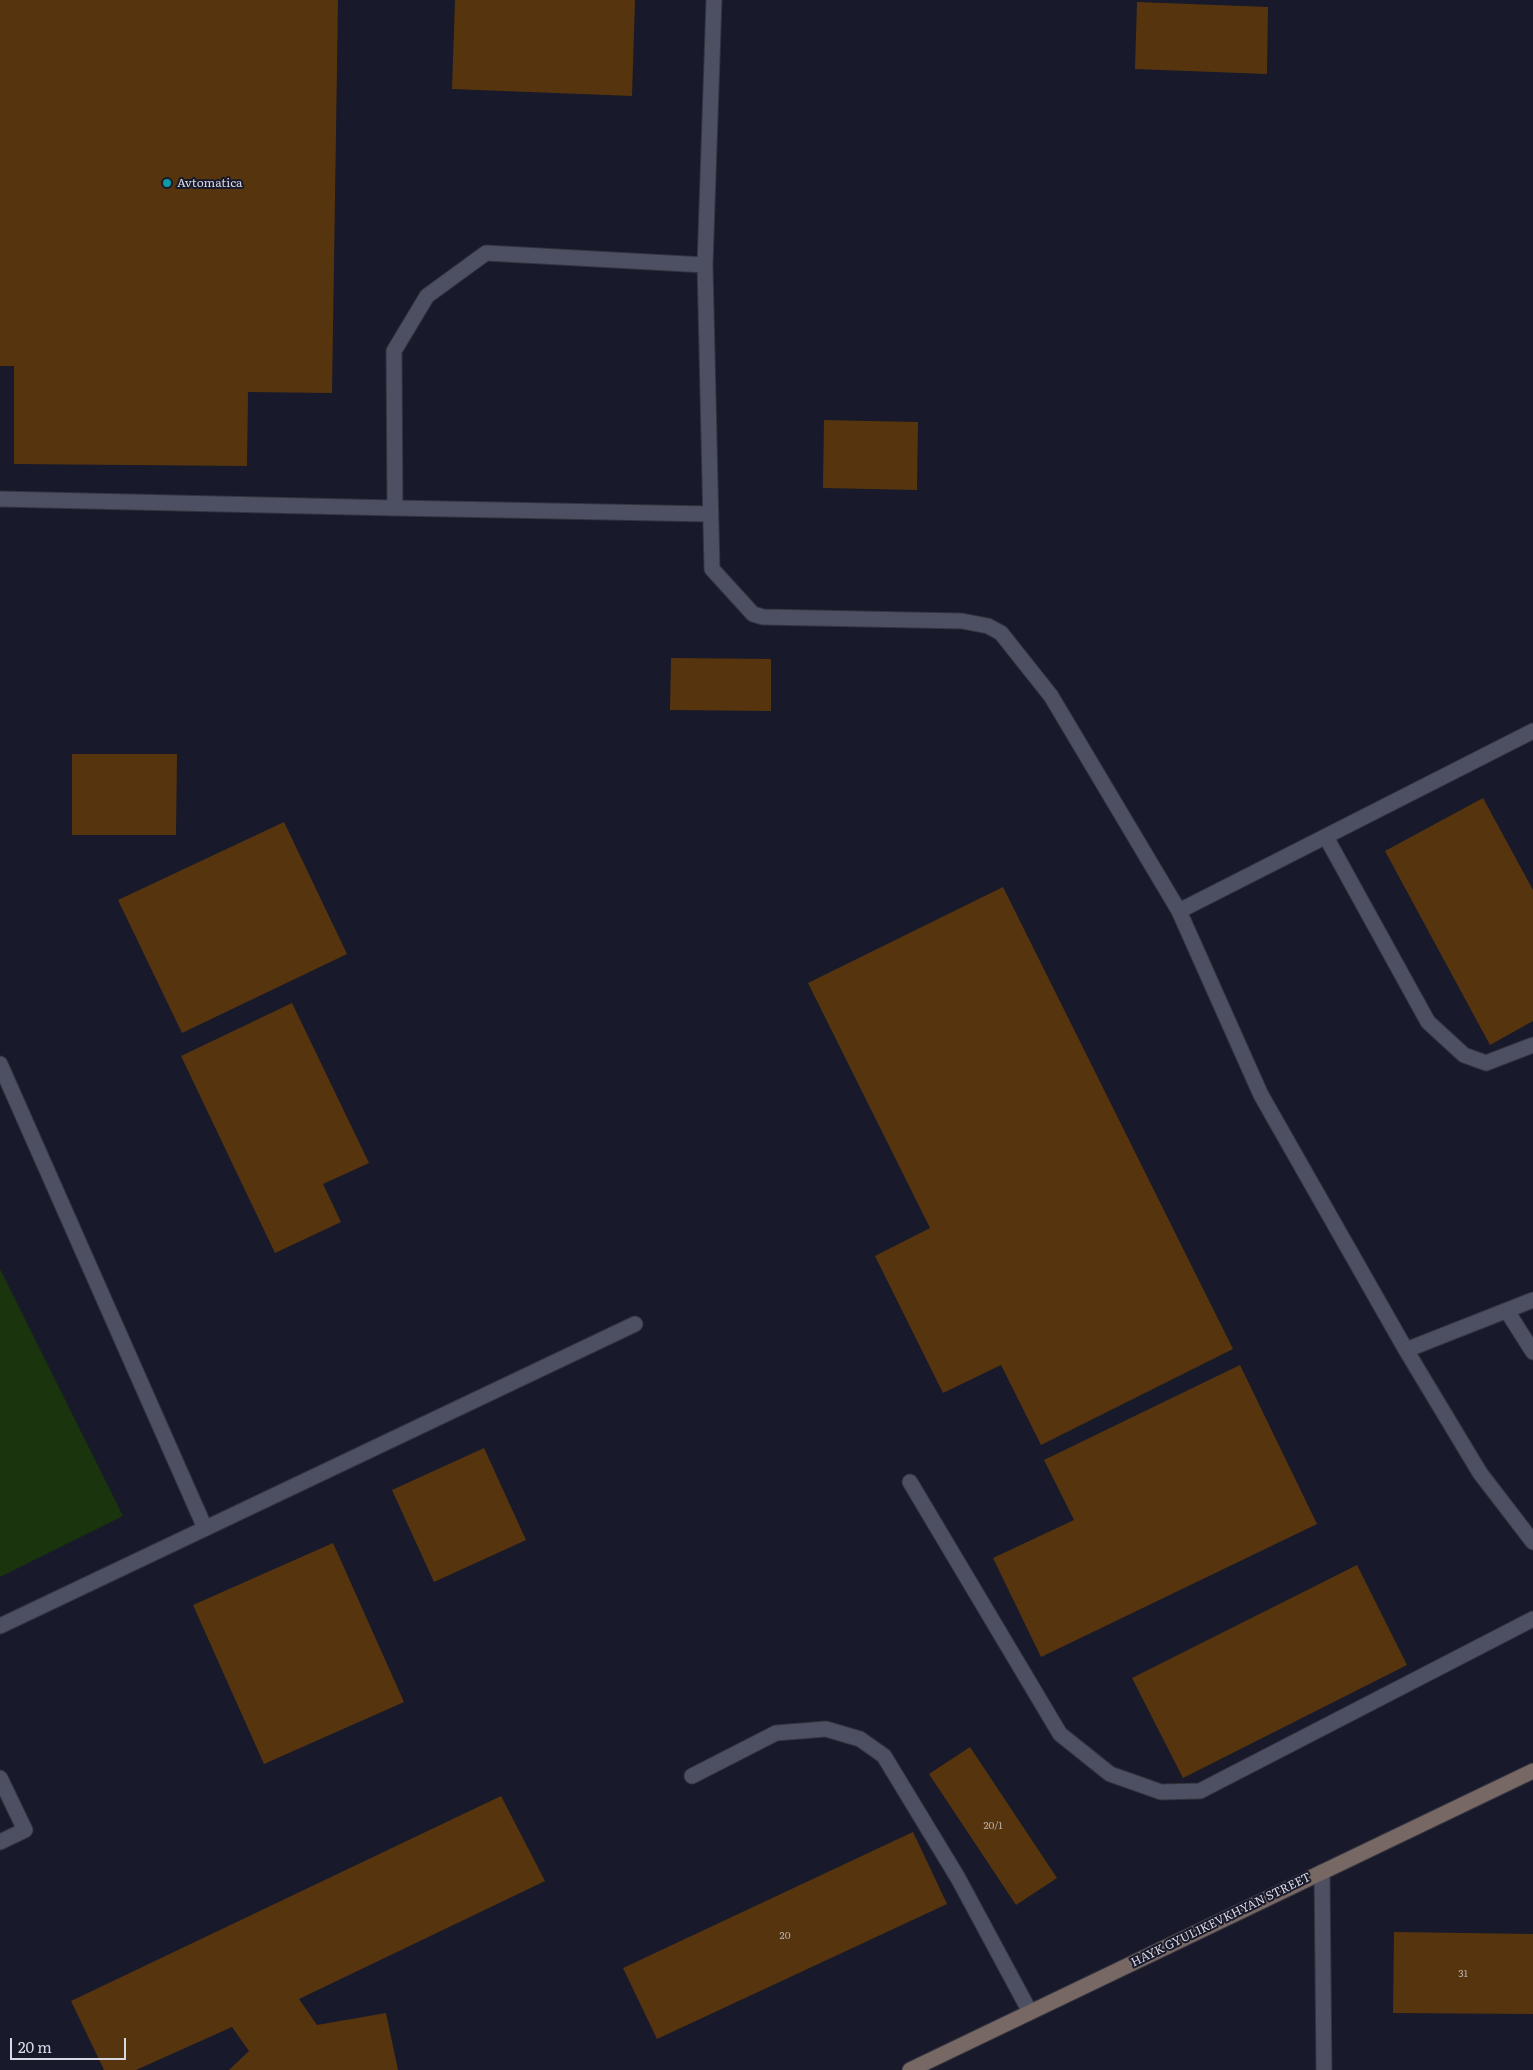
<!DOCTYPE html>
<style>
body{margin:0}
#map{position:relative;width:1533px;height:2070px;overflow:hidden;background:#18192a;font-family:Literata,serif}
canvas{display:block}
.scale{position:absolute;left:10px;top:2038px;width:116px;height:22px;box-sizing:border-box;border:2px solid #d8d9e5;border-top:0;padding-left:6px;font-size:15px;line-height:18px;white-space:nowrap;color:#d8d9e5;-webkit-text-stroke:4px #18192a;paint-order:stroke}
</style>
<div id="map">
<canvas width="1533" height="2070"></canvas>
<div class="scale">20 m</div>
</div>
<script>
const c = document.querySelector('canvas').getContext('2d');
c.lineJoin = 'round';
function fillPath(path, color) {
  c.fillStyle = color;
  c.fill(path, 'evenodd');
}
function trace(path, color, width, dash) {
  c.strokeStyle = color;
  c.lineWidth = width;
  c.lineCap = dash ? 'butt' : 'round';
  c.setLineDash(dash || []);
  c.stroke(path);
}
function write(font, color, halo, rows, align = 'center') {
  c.font = font + ' Literata,serif';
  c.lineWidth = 4;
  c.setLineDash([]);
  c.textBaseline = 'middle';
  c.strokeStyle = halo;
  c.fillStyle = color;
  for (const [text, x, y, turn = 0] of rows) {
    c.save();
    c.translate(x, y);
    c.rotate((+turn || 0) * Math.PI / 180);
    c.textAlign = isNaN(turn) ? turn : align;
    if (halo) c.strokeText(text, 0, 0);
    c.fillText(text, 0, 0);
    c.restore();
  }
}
fillPath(new Path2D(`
 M0 1269 123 1516 0 1577Z`), '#1a350d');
fillPath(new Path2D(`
 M0 0H338L332 393 248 392 247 466 14 464V366H0Z
 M455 0H635L632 96 452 89Z
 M1137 2 1268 7 1267 74 1135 69Z
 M824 420 918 422 917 490 823 488Z
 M671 658 771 659V711L670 710Z
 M72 754H177L176 835H72Z
 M1483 798 1533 890V1021L1490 1045 1385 851Z
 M284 822 347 954 182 1033 118 900Z
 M1003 887 1233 1349 1041 1445 1001 1365 943 1393 875 1256 930 1228 808 983Z
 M292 1003 369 1163 323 1184 341 1222 275 1253 181 1056Z
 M1240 1365 1317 1524 1041 1657 993 1558 1074 1520 1044 1460Z
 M484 1448 526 1540 434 1582 392 1490Z
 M333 1543 404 1702 264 1764 193 1605Z
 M1357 1565 1407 1665 1183 1778 1132 1678Z
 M970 1747 1057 1878 1016 1905 929 1774Z
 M501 1796 545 1881 299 1999 317 2025 386 2013 398 2070H229L249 2051 232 2027 136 2070H104L71 2001Z
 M913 1832 947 1904 657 2039 623 1968Z
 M1394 1932 1533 1934V2014L1393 2013Z`), '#56350e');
const lane = new Path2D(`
 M714 0 705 265 712 569 753 614 763 617 962 621 988 626 1001 633 1051 696 1179 911 1261 1095 1406 1350 1480 1473 1533 1542
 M705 265 486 253 427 296 394 351 395 508 710 514
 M0 499 395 508
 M1326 837 1428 1022 1464 1055 1486 1063 1533 1045
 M1179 911 1533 731
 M0 1064 205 1528
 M1507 1311 1533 1352
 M1406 1350 1533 1300
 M910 1482 1060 1734 1110 1774 1161 1792 1200 1791 1533 1619
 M0 1626 635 1324
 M692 1776 776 1733 826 1729 860 1739 884 1756 958 1878 1030 2012
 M0 1778 25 1830 0 1842`);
const street = new Path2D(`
 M1322 1872 1324 2070`);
const secondary = new Path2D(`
 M910 2070 1533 1771`);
trace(lane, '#333440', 17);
trace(street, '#333440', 17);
trace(secondary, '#333440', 17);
trace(lane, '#4d4f62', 15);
trace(street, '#4d4f62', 15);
trace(secondary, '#786864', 15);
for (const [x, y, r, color] of [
 [167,183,5,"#0f9aa8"]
]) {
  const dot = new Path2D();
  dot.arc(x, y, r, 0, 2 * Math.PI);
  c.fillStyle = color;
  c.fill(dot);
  trace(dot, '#18192a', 2);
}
write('10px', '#b8b0af', null, [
 ["20/1",993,1826],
 ["20",785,1936],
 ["31",1463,1974]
]);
write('12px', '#d8d9e5', '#18192a', [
 ["Avtomatica",177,183]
], 'left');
write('12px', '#d8d9e5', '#18192a', [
 ["HAYK GYULIKEVKHYAN STREET",1221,1920,-26]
]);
</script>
